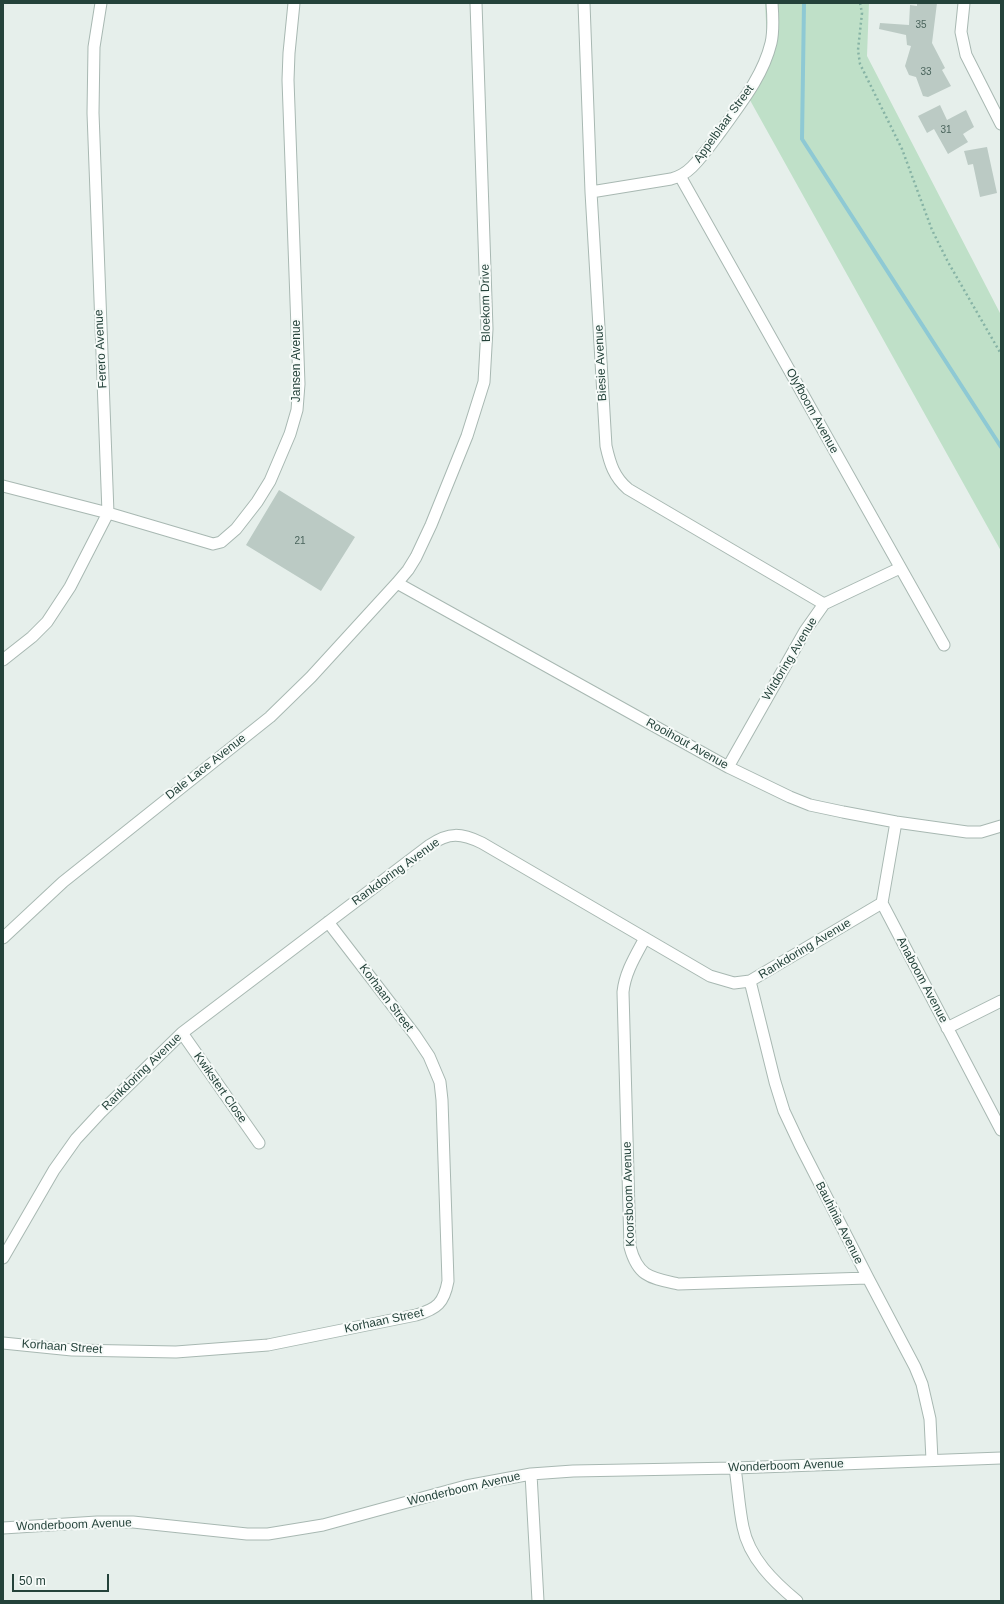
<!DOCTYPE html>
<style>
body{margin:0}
#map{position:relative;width:1004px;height:1604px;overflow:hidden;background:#e6efeb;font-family:Arial,sans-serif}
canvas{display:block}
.frame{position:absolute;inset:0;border:4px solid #24423a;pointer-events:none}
.scale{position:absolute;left:12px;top:1574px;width:97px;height:18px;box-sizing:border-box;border:2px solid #24423a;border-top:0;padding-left:5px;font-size:12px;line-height:14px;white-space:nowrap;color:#24423a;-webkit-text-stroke:3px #f7fbf9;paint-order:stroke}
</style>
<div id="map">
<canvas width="1004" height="1604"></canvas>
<div class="frame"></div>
<div class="scale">50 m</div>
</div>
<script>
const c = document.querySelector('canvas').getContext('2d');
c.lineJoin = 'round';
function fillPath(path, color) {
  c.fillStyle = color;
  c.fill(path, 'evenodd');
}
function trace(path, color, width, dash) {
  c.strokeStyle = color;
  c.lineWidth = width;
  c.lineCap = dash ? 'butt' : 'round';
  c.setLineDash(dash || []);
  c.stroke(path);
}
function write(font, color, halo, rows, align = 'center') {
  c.font = font + ' Arial,sans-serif';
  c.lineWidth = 4;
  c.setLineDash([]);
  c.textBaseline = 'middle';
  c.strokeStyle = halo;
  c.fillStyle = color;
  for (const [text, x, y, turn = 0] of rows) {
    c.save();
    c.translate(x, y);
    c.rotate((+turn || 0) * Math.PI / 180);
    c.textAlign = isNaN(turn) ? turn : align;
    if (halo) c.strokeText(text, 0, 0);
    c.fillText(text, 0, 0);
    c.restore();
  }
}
fillPath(new Path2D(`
 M765 3H869L867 56 1001 315V551L746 93 767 41Z`), '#bfe0c8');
trace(new Path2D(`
 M804 3 802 139 1001 447`), '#8ec9d4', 4);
fillPath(new Path2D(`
 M917 3H937L932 43 945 68 942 70 951 86 928 97 923 96 916 77 909 75 905 66 911 46 907 45 906 35 879 29 880 23 909 25 910 5 917 6Z
 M940 105 947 120 966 110 974 127 963 134 968 142 948 154 934 129 927 133 918 116Z
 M987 147 997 193 980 197 973 164 968 165 964 151Z
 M279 490 355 537 321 591 246 545Z`), '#bbcac4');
const minor = new Path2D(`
 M584 3 591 192 606 446C610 464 614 477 628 489L824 604
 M964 3 961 32 966 55 1001 124
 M680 176 944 645
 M591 192 671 179C679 177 686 173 692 167 703 156 712 143 721 131 741 103 763 76 771 43 774 30 773 16 772 3
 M3 486 108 513 213 544 221 542 236 529 257 502 270 481 290 434 297 410 299 384 288 80 289 53 294 3
 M397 583 728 767 790 797 810 805 843 812 896 822 967 832H981L1001 826
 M3 660 32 637 47 622 70 587 108 513 93 113 94 47 101 3
 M728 767 805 631 824 604 900 568
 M896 822 882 903 1001 1130
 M3 938 63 882 270 717 311 677 397 583 408 570 416 557 431 525 467 436 484 382 487 329 476 3
 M645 938C636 955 625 972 623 992L630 1247C638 1277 651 1278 678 1284L868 1278
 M750 981 775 1082 784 1111 800 1145 868 1278 915 1367 922 1384 930 1419 932 1460
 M947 1028 1001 1001
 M182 1033 259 1143
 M3 1258 54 1170 76 1139 101 1112 182 1033 430 845C449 832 461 833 482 843L710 976 734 983 750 981 882 903
 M3 1343 72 1350 176 1352 268 1345 416 1315C437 1309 444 1303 448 1281L442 1100 440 1082 429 1056 415 1035 328 922
 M735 1468C738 1488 739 1508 743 1527 749 1558 774 1582 797 1601
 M531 1474 538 1601
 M3 1528 97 1522H133L247 1534H268L323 1525 466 1486 531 1474 573 1471 735 1468 1001 1458`);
trace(minor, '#a8b8b2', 13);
trace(new Path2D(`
 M860 3 862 13 858 50 860 64 902 149 932 230 948 262 1001 354`), '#86b3a5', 2.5, [2, 3]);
trace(minor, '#fff', 11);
write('10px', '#4a645c', null, [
 ["35",921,25],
 ["33",926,72],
 ["31",946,130],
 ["21",300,541]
]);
write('12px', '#24423a', '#f7fbf9', [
 ["Appelblaar Street",724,124,-54],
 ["Bloekom Drive",486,303,-91],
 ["Ferero Avenue",101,349,-93],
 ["Jansen Avenue",297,361,-90],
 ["Biesie Avenue",601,363,-93],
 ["Olyfboom Avenue",812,411,61],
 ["Witdoring Avenue",790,659,-59],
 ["Rooihout Avenue",687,744,29],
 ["Dale Lace Avenue",206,767,-38],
 ["Rankdoring Avenue",396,872,-36],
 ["Rankdoring Avenue",805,949,-31],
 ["Anaboom Avenue",922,980,62],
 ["Korhaan Street",386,998,53],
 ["Rankdoring Avenue",142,1072,-44],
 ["Kwikstert Close",220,1088,55],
 ["Koorsboom Avenue",629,1194,-92],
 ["Bauhinia Avenue",839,1223,63],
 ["Korhaan Street",384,1321,-12],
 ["Korhaan Street",62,1347,4],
 ["Wonderboom Avenue",786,1466,-2],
 ["Wonderboom Avenue",464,1489,-13],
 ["Wonderboom Avenue",74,1525,-2]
]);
</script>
